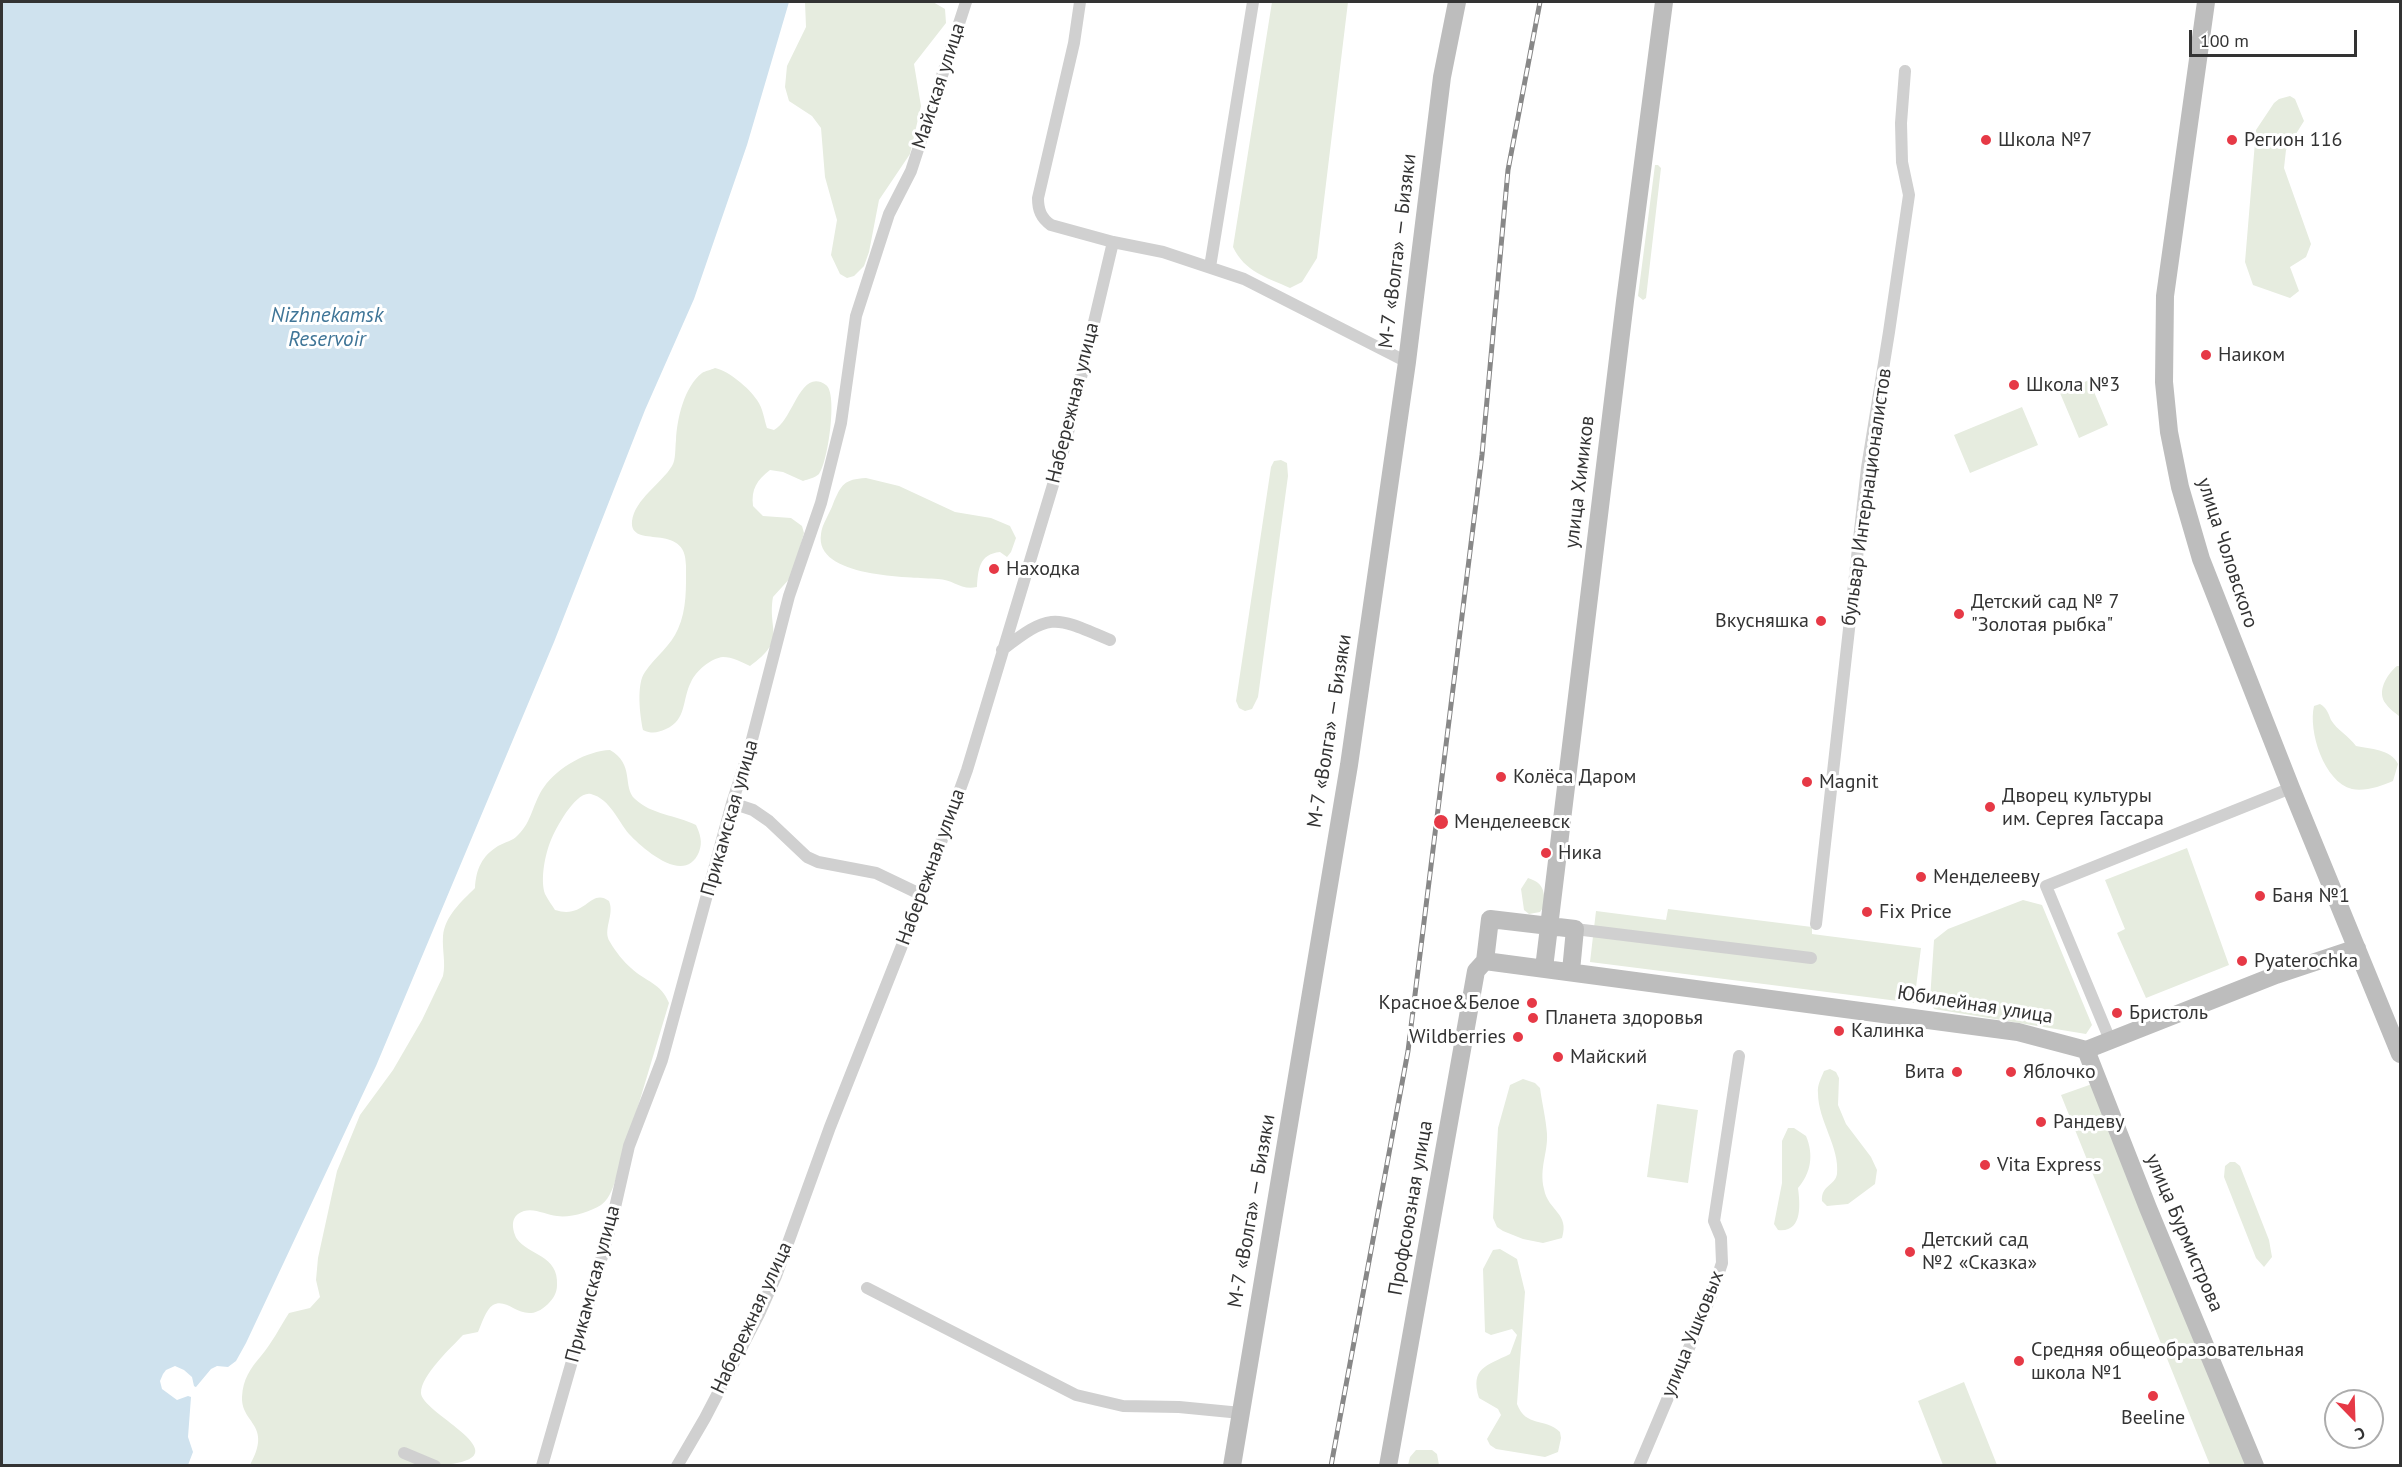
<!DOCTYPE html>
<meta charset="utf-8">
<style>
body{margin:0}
#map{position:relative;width:2402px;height:1467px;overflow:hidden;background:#fff;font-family:"PT Sans",sans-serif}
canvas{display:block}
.frame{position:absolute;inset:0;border:3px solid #333;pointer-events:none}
.north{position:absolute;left:2324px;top:1389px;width:60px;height:60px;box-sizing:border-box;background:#fff;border:2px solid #adadad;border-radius:50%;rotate:157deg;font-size:16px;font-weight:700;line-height:24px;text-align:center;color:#333}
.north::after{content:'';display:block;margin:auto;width:21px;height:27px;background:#e63946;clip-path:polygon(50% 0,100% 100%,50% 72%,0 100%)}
.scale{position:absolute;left:2189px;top:30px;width:168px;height:27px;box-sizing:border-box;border:3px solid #333;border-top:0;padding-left:8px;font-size:18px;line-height:21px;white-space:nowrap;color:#333;-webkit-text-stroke:4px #fff;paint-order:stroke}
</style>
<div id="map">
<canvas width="2402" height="1467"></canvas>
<div class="frame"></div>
<div class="north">С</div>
<div class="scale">100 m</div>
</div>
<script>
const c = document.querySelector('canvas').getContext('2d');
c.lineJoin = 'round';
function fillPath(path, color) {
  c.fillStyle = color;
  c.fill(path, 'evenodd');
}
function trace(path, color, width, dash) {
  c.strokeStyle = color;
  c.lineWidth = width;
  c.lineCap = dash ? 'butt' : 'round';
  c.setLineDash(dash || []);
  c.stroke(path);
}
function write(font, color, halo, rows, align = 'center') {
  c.font = font + ' "PT Sans",sans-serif';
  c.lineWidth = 6;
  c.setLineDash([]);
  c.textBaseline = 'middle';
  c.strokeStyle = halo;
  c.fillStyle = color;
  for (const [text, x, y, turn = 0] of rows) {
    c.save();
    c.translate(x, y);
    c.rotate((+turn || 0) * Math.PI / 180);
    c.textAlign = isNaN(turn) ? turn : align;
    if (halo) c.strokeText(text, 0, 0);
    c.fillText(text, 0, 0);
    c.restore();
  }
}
fillPath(new Path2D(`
 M805 2H933L945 9 946 23 914 64 921 106 910 154 879 200 869 252 864 266 854 276 847 278 840 274 831 255 837 220 825 177 821 128 812 116 789 101 785 87 787 66 806 27Z
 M1272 2H1348L1317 258 1302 282 1290 288C1266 277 1245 272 1233 247Z
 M2290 96 2295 99 2304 121 2286 150 2284 168 2311 244 2306 257 2290 267 2299 291 2290 298 2253 285 2245 262 2256 130 2274 103 2279 99Z
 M1655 165H1658L1661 168 1646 298 1643 300 1638 296Z
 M715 368C729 371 749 388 757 400 763 408 764 419 767 428L774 430C793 421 800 367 826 385 838 393 828 463 819 474 815 478 808 479 803 481L783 472 770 470C757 480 751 489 753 506L763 516 791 518 802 526 804 533 792 576 773 597C767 631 788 639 750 666 742 662 732 657 723 657 711 658 696 671 691 682 682 699 687 720 666 729 657 733 652 734 643 730 640 716 636 684 645 672 655 657 671 646 678 629 687 609 686 587 686 566 687 520 629 551 632 521 635 499 661 484 672 466 676 460 675 448 676 440 677 419 684 387 702 373 705 371 711 370 715 368Z
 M2089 380 2108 425 2079 438 2060 393Z
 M2022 407 2038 445 1970 473 1954 435Z
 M1281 460 1287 463 1288 476 1258 697 1252 709 1245 711 1239 708 1236 701 1271 467 1274 461Z
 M866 478 899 486 955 512 991 518 1010 526 1016 538 1011 552 1007 557 1000 552C979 554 978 570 977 587 961 591 953 579 938 579 910 577 814 578 821 534 822 524 830 513 833 504 841 485 844 479 866 478Z
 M2397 666H2400V717C2396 713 2389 709 2386 704 2376 692 2387 674 2397 666Z
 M2320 704C2327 708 2328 713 2331 720 2337 730 2349 736 2356 746 2370 749 2391 749 2398 764L2393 781C2382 786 2364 792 2352 789 2324 782 2308 731 2314 706Z
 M610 750C635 764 622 787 635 799 652 815 676 815 696 825 700 834 703 842 699 852 685 886 643 849 629 834 618 821 610 799 591 794 576 790 556 828 551 840 545 854 540 880 545 894 548 900 552 905 555 910 586 920 590 887 609 901 615 915 602 930 610 942 615 951 624 962 631 968 646 982 661 983 669 1003L618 1173C614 1183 611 1198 601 1205 590 1212 570 1218 557 1216 544 1215 531 1205 518 1214 510 1220 513 1232 517 1239 528 1255 559 1255 557 1285 557 1293 553 1299 548 1304 523 1328 510 1296 493 1305 486 1309 481 1325 478 1332L463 1335C451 1348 421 1375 421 1393 421 1412 514 1452 457 1463 441 1467 424 1462 407 1466L250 1465C273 1424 241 1424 242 1397 243 1379 250 1369 261 1356 272 1343 280 1327 289 1313L310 1308 320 1297 316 1280 318 1258 337 1171 360 1115 393 1070 422 1020 443 976C446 963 442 950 443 936 445 916 461 902 475 888 476 869 482 856 498 846 505 842 513 841 518 835 532 822 533 802 544 787 558 767 587 751 610 750Z
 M2187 848 2229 965 2146 998 2117 933 2125 929 2105 880Z
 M1528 878C1543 883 1544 889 1545 905L1540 912 1529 914 1524 910 1521 889Z
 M2023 900 2042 905 2092 1025 2086 1034 1934 1009 1930 1000 1934 940 1948 929Z
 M1668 909 1812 927V934L1921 948 1914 1003 1590 962 1596 911 1666 920Z
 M1830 1069 1836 1072 1839 1078 1838 1105 1846 1124 1871 1157 1877 1170 1875 1184 1848 1204 1827 1206 1822 1201C1821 1185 1835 1186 1837 1174 1840 1147 1818 1121 1818 1093 1817 1086 1821 1078 1824 1071Z
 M1523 1079 1535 1083 1540 1088C1542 1103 1546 1119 1547 1134 1548 1153 1539 1168 1544 1189 1548 1211 1570 1213 1562 1238L1543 1243 1523 1239 1503 1231 1497 1227 1493 1218 1498 1128 1510 1085Z
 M2092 1084 2249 1465H2210L2195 1428 2061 1095Z
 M1657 1104 1698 1110 1688 1183 1647 1177Z
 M1788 1128H1794L1806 1136C1814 1155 1811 1173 1798 1188 1800 1204 1803 1233 1778 1230L1774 1224 1782 1183V1141Z
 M2230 1162H2235L2240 1166 2269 1240 2272 1257 2264 1267 2256 1258 2224 1177 2225 1166Z
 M1500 1249 1517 1259 1525 1292 1517 1404C1526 1428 1545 1417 1560 1432L1561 1438 1558 1452 1545 1457 1496 1449 1490 1445 1487 1439 1501 1415 1498 1409 1479 1398C1470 1368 1486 1366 1510 1354L1517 1335 1512 1329 1491 1335 1485 1332 1483 1269 1493 1250Z
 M1964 1382 1997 1465H1943L1918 1401Z
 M1416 1450H1432L1437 1454 1439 1465H1408L1410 1457Z`), '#e6ecdf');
fillPath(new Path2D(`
 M2 2H789L747 145 694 299 645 410 554 642 376 1066 246 1343 236 1361 228 1367 217 1366 211 1369 196 1387 191 1397 188 1437 193 1452 188 1465 2 1466Z`), '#cfe2ee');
fillPath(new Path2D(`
 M175 1366 184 1370 192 1377 194 1386 199 1389 194 1398 188 1396 177 1400 162 1389 160 1381 163 1374 166 1370Z`), '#fff');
trace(new Path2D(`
 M1080 2 1074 43 1038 198C1038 210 1041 218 1051 225L1113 242 1163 252 1244 279 1407 362
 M1210 267 1253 2
 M1002 650C1051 612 1054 616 1110 640
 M732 803 753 810 769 821 807 857 818 862 876 873 922 895
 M1816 924 1867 468 1889 332 1909 195 1902 162 1901 123 1905 71
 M1575 929 1811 958
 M2110 1040 2046 886 2291 788
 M867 1288 1076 1395 1123 1406 1179 1407 1241 1413
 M404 1453 435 1466
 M542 1466 611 1225 629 1146 662 1060 732 803 749 751 789 596 821 503 841 423 856 316 889 214 911 171 966 2
 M677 1466 705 1418 759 1314 776 1276 830 1127 922 895 967 770 1065 445 1113 242
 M1639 1466 1711 1296 1722 1263 1721 1238 1714 1221 1739 1056`), '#d0d0d0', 12);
trace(new Path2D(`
 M2206 2 2165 296 2164 382 2169 432 2180 487 2201 559 2291 788 2400 1054
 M1485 961 2018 1032 2086 1050 2276 975 2357 948
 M1485 961 1490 919 1575 929 1571 971
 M1544 968 1625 301 1664 2
 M2086 1050 2148 1208 2255 1466
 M1232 1466 1349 765 1407 362 1442 77 1457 2
 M1388 1466 1476 971 1485 961`), '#bdbdbd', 18);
const rail = new Path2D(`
 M1331 1466 1408 1051 1482 455 1508 170 1540 2`);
trace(rail, '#888', 5);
trace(rail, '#fff', 3, [9]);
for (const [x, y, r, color] of [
 [1986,140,6,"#e63946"],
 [2232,140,6,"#e63946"],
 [2206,355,6,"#e63946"],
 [2014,385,6,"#e63946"],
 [994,569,6,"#e63946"],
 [1959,614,6,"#e63946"],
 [1821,621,6,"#e63946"],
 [1501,777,6,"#e63946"],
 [1807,782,6,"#e63946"],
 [1990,807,6,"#e63946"],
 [1441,822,8,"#e63946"],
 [1546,853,6,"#e63946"],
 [1921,877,6,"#e63946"],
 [2260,896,6,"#e63946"],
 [1867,912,6,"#e63946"],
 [2242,961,6,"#e63946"],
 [1532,1003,6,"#e63946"],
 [2117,1013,6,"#e63946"],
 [1533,1018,6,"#e63946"],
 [1839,1031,6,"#e63946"],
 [1518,1037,6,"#e63946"],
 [1558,1057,6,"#e63946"],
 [1957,1072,6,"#e63946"],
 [2011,1072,6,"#e63946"],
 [2041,1122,6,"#e63946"],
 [1985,1165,6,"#e63946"],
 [1910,1252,6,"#e63946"],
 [2019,1361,6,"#e63946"],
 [2153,1396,6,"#e63946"]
]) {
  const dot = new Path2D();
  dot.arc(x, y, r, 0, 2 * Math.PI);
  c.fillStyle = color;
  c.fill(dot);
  trace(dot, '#fff', 2);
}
write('20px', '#333', '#fff', [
 ["Майская улица",939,86,-72],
 ["М-7 «Волга» — Бизяки",1398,251,-83],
 ["Набережная улица",1073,403,-76],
 ["улица Химиков",1580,482,-83],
 ["бульвар Интернационалистов",1867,497,-82],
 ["улица Чоловского",2227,553,72],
 ["М-7 «Волга» — Бизяки",1330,731,-81],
 ["Прикамская улица",730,818,-74],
 ["Набережная улица",931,867,-70],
 ["Юбилейная улица",1975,1005,9],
 ["Профсоюзная улица",1411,1208,-80],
 ["М-7 «Волга» — Бизяки",1252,1211,-80],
 ["улица Бурмистрова",2184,1233,67],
 ["Прикамская улица",593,1284,-75],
 ["Набережная улица",752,1318,-65],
 ["улица Ушковых",1693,1334,-68]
]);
write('20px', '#333', '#fff', [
 ["Школа №7",1998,140],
 ["Регион 116",2244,140],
 ["Наиком",2218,355],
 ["Школа №3",2026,385],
 ["Находка",1006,569],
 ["Детский сад № 7",1971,602],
 ["\"Золотая рыбка\"",1971,625],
 ["Вкусняшка",1809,621,"right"],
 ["Колёса Даром",1513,777],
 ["Magnit",1819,782],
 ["Дворец культуры",2002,796],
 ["им. Сергея Гассара",2002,819],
 ["Менделеевск",1454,822],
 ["Ника",1558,853],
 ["Менделееву",1933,877],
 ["Баня №1",2272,896],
 ["Fix Price",1879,912],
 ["Pyaterochka",2254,961],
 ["Красное&Белое",1520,1003,"right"],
 ["Бристоль",2129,1013],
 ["Планета здоровья",1545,1018],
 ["Калинка",1851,1031],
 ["Wildberries",1506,1037,"right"],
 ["Майский",1570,1057],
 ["Вита",1945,1072,"right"],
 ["Яблочко",2023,1072],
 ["Рандеву",2053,1122],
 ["Vita Express",1997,1165],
 ["Детский сад",1922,1240],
 ["№2 «Сказка»",1922,1263],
 ["Средняя общеобразовательная",2031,1350],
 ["школа №1",2031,1373],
 ["Beeline",2153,1418,"center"]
], 'left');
write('italic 21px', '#3f7597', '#fff', [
 ["Nizhnekamsk",327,316],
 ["Reservoir",327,340]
]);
</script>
